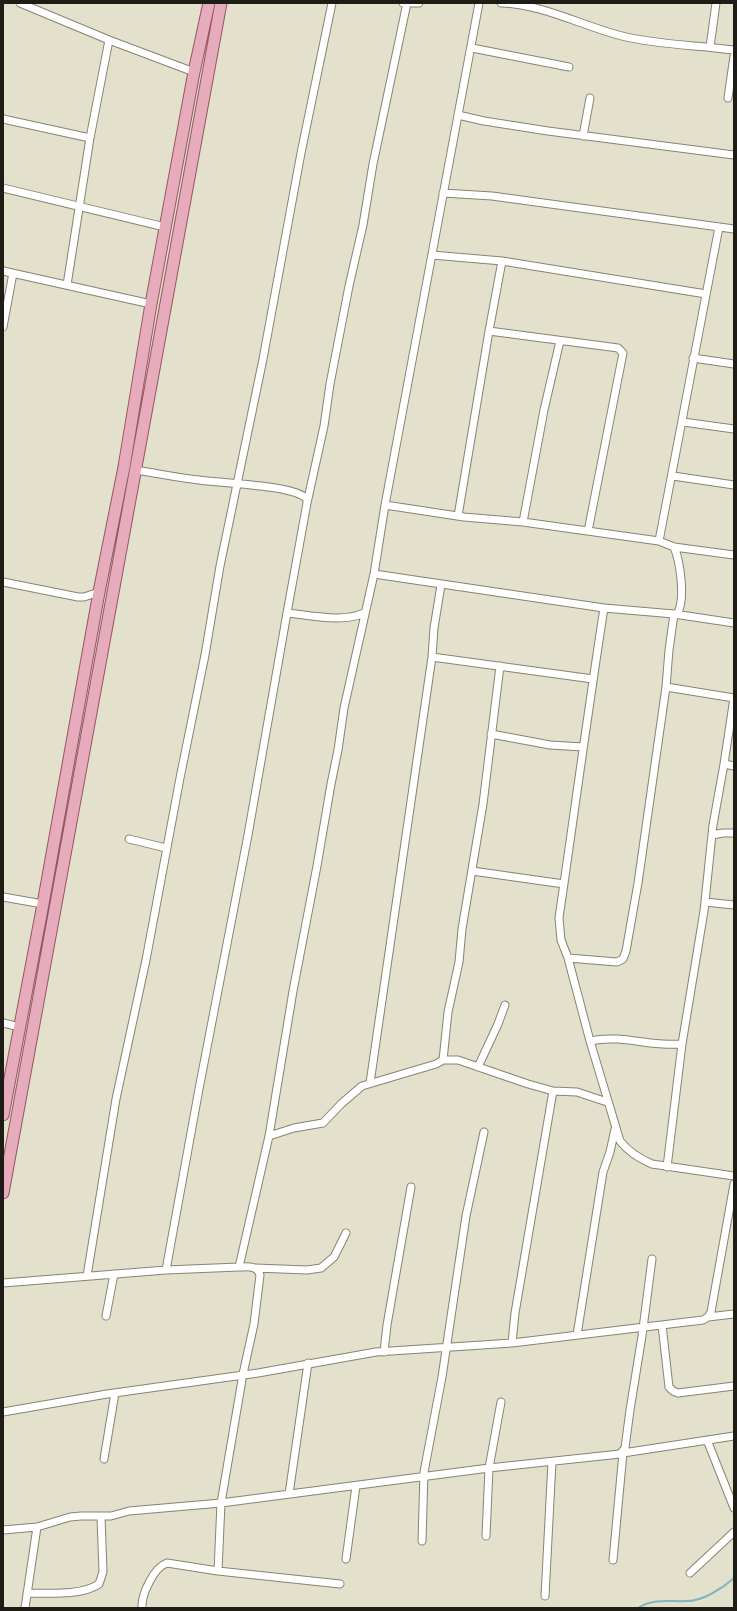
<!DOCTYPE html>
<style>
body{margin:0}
#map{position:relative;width:737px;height:1611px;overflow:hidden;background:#e3e0cc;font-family:"Exo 2",sans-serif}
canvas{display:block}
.frame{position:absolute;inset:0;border:4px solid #1d1c15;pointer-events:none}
</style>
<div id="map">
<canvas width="737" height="1611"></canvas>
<div class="frame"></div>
</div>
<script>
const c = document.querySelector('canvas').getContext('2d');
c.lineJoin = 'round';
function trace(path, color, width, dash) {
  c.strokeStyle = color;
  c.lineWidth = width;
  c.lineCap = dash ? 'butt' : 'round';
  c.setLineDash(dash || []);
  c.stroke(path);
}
trace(new Path2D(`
 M638 1608C652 1598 671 1602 687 1601 703 1601 723 1588 734 1578`), '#81b6c0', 2);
const minor = new Path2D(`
 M20 3 109 40 194 72
 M403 3H419
 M501 3C543 4 582 26 622 36 658 45 697 45 734 50
 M710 47 716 3
 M472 48 569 67
 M728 98 734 56
 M458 115 484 121 548 131 734 155
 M3 119 90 138
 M583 136 590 98
 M3 188 165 227
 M443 193 492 196 734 229
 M432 255 502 261 706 294
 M3 271 151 304
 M67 285 90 138 109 40
 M3 327 13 273
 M489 331 618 348 623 353 588 531
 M693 358 734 364
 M683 422 734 429
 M135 470C156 473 178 478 199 480 220 483 295 485 307 499V503
 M673 476 734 485
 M385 505 464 517 523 522 659 541 674 547 734 555
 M458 516 489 331 502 261
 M523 522 544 410 560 341
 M659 541 719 227
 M374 574 604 608 674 614 734 623
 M3 582 78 597H84L99 592
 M604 608C588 711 574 815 559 918L561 940 568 958 590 1041 620 1141C628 1151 640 1159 652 1164L734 1176
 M287 613C310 615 343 623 364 613
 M432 657 593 679
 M666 687 734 698
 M491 734 550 745 583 747
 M724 764 734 766
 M712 835 723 833H734
 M129 839 166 848
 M472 871 564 884
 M3 897 43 904
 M705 902 734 905
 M568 958 617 962 623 959 626 951 638 883 666 687 669 650 674 614H677C686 600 680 561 674 547
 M3 1023 20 1027
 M590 1041C621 1034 651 1047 682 1044
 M443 1060 448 1012 459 962 462 929 483 804 500 666
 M478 1067 498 1024 505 1005
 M370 1083 432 657 434 628 441 585
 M269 1136 294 1128 323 1123 341 1104 362 1086 436 1064 443 1060H458L528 1084 553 1091 577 1092 607 1102
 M667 1167 682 1044 704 911 713 825 724 764 734 698
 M239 1267 269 1136 293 991 317 866 331 784 338 750 344 708 374 574 385 505 479 3
 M255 1268 307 1270 321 1268 334 1257 346 1233
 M166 1270 199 1089 248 835 287 613 307 503 324 426 330 384 349 286 363 225 373 164 407 3
 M87 1276 116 1099 146 960 180 778 205 655 220 566 263 359 301 153 332 3
 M3 1283 166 1270 239 1267C248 1267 257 1265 260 1275L254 1324 243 1374 221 1503 218 1571
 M106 1316 114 1274
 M708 1317 734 1314
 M662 1325 669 1387 673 1391 678 1393 734 1386
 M577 1335 603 1172 610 1152 615 1129
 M512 1343 515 1313 553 1091
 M384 1352 387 1325 411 1187
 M3 1412 107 1394 258 1373 376 1352 512 1343 703 1320 708 1317 711 1312 734 1184
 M707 1440 734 1508
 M104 1459 115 1393
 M289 1494 308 1363
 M3 1530 37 1527 70 1517 81 1516H111L129 1511 221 1503 489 1468 620 1454 625 1448 630 1410 642 1336 652 1259
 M486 1536 489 1468 501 1402
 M422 1541 424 1472 442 1377 466 1216 484 1132
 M346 1559 356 1486
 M613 1560 623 1453 734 1436
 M690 1573 734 1532
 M27 1593C49 1593 81 1596 99 1584L103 1572 101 1517
 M545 1596 552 1462
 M25 1608 37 1527
 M142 1608C141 1595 154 1567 167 1563L218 1571 340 1584`);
const primary = new Path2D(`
 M3 1115 43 904 99 592 124 467 151 304 194 72 209 3
 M3 1193 221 3`);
trace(minor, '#868472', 9);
trace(primary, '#955564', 13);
trace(minor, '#fff', 7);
trace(primary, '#e6acbc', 11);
</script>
